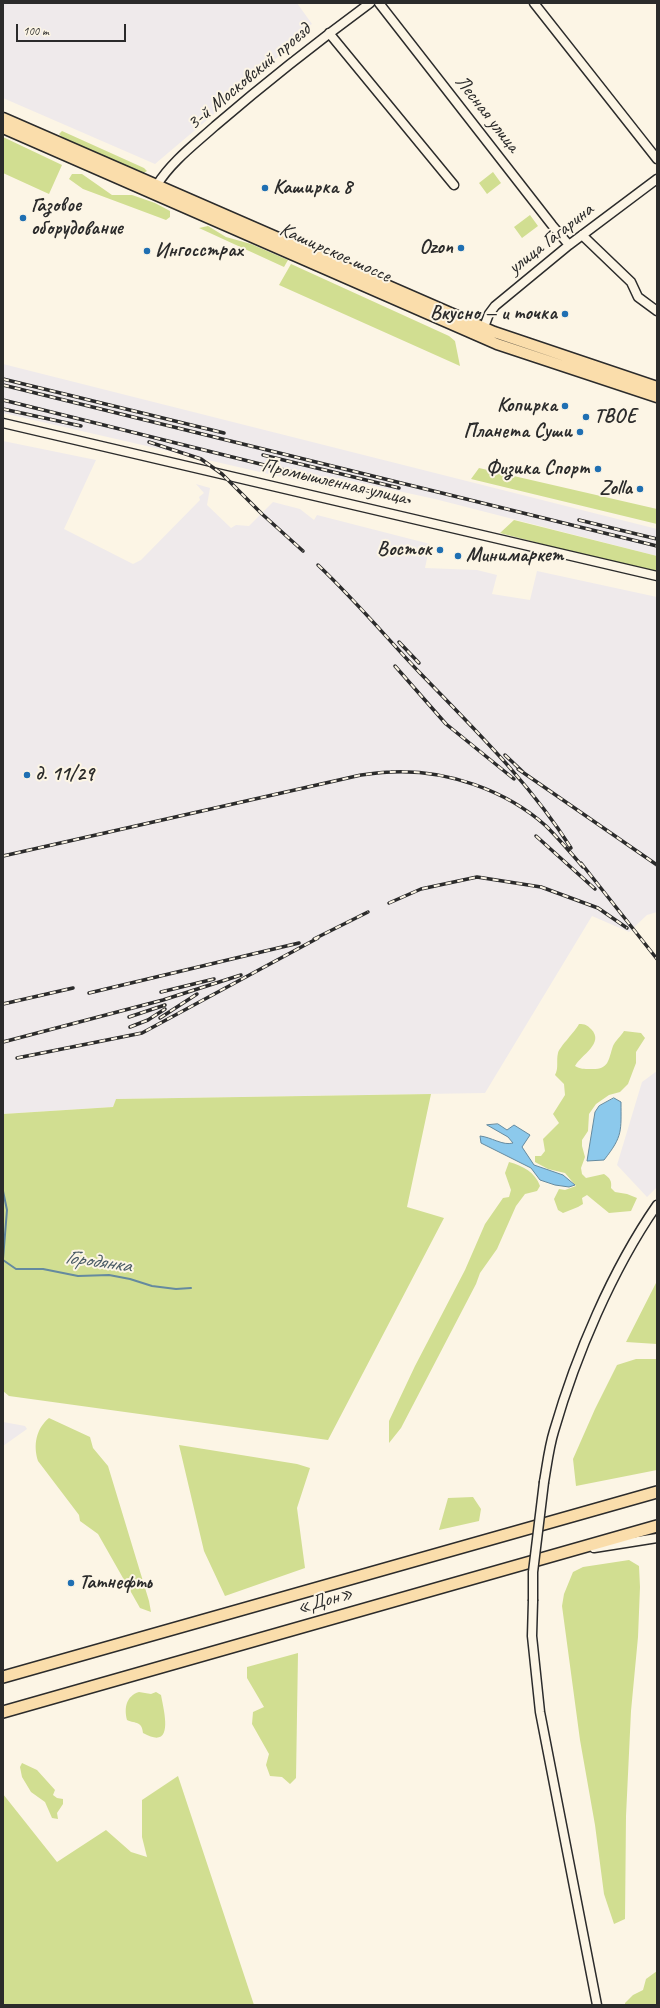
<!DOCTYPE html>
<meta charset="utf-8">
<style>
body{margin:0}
#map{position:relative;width:660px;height:2008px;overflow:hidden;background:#fcf5e5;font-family:Caveat,sans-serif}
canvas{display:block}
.frame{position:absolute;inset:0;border:4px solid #2b2b2b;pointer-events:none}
.scale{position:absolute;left:16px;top:24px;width:110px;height:18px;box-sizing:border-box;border:2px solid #2b2b2b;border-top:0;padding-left:5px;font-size:12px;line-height:14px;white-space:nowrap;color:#2b2b2b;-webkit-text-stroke:3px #fcf5e5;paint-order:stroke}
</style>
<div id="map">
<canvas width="660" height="2008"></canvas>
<div class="frame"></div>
<div class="scale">100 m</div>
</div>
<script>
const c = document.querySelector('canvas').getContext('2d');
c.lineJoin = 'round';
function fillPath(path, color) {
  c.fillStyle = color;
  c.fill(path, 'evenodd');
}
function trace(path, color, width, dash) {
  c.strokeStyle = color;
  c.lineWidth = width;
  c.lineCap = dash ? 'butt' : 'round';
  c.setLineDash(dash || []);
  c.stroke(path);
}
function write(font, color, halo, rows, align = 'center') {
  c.font = font + ' Caveat,sans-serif';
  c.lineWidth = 4;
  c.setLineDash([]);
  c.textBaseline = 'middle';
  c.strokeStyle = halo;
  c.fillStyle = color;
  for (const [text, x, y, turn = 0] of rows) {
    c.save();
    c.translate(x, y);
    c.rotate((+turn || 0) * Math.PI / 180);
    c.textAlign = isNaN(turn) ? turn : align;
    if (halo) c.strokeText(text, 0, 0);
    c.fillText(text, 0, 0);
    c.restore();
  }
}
fillPath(new Path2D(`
 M3 3H297L312 24 300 31 299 41 227 96V103L155 164 3 98Z
 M3 364 657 529V556L435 499 338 478 334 489 3 413Z
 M3 441 96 460 64 529 133 564 141 560 200 500 199 497 204 493 196 484 210 488 207 505 231 528 236 525 249 526 273 502 300 509 314 520 317 515 430 544 425 568 477 570 497 575 492 594 530 600 537 571 657 597V912L647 915 629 932 592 916 485 1093 116 1099 113 1107 3 1114Z
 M657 1071V1187L647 1197 617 1165 642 1082Z
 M3 1422 25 1426 27 1429 3 1446Z`), '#efeaeb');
fillPath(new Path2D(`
 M62 131 144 168 147 171 142 174 128 169 64 139 59 134Z
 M3 137 62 165 49 194 3 173Z
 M493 172 501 183 487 194 479 183Z
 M72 174H82L112 195H132L155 203 170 211V217L166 220 83 189 69 179Z
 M530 215 538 226 522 238 514 227Z
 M208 226 226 237 251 244 288 260 284 267 199 228Z
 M291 264 449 336 455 341 460 366 279 285Z
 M479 468 657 509V524L471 479Z
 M514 520 657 556V574L500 533Z
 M579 1024C585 1024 587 1025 591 1029 605 1043 581 1055 575 1066 580 1069 584 1069 590 1069 609 1070 608 1061 613 1046 615 1041 621 1036 624 1031L641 1033 645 1038 636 1052V1063L628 1084 620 1092 609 1095 596 1104 589 1114 588 1131 582 1140V1146L585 1157 581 1168 582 1174 586 1178 604 1174C610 1178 612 1181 611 1188L615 1192 627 1194 637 1198 631 1211 609 1213 587 1195 582 1198 583 1204 578 1207 563 1213 558 1210 554 1199 559 1189 565 1190 576 1186 565 1173 548 1169 535 1162V1156H541L545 1151 543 1139 559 1123 553 1114 565 1095 564 1084 555 1075C559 1068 556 1061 558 1053 560 1046 575 1032 579 1024Z
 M431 1094 407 1207 444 1218 328 1440 9 1396 3 1391V1114L113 1107 116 1099Z
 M509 1162C523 1166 535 1172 540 1186L537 1191 525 1194 516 1206 497 1249 480 1273 476 1284 401 1428 389 1443V1421L415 1366 465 1270 485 1224 503 1198 509 1197 511 1190 505 1173Z
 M657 1281V1344L626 1342Z
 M636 1359H657V1470L576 1486 573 1459 595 1409 617 1365Z
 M49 1418 90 1437 93 1448 108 1466 149 1601 151 1612 140 1608 98 1534 80 1521 79 1515 38 1461C33 1445 36 1429 49 1418Z
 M179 1445 297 1464 310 1468 297 1508 305 1568 225 1596 204 1551Z
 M473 1497 481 1509 479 1521 439 1530 448 1498Z
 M629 1560 639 1566 640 1587 638 1637 631 1711 626 1816 625 1919 614 1924 604 1894 595 1825 580 1740 562 1606 564 1594 573 1572 583 1567Z
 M298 1653 296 1778 290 1784 282 1777 270 1776 266 1765 269 1754 252 1724 253 1712 264 1707 247 1678V1667Z
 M139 1692 151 1694 156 1692 161 1695C164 1712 175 1751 143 1733 142 1721 136 1724 127 1720 124 1708 126 1696 139 1692Z
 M22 1763 37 1770 55 1790 53 1795 57 1798 63 1799V1804L57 1813 58 1819 52 1818 45 1802 31 1792 22 1777 20 1767Z
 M178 1776 254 2005H3V1794L57 1862 106 1830 131 1852 147 1857 142 1837V1800Z
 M657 1971V2005H625V2003L633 1995 643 1990 646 1979Z`), '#d1de91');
const water = new Path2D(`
 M614 1098 621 1102C621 1131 623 1136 604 1160L587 1161 595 1112 599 1106Z
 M498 1124 507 1130 514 1125 530 1135 522 1147 534 1165 563 1175 575 1185 569 1187 555 1185 540 1180 531 1168 481 1143 480 1136C491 1137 503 1146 513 1143L508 1137 487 1125Z`);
fillPath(water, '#8cc9ec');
trace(water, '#658a9f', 1);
trace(new Path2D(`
 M3 1191 7 1210 3 1259
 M3 1260 16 1269H43L78 1276 109 1275 130 1279 152 1286 176 1289 191 1288`), '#658a9f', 2);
const minor = new Path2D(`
 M379 3 552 225 569 245
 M534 3 657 159
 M329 33 454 185
 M157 185C171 162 195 144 215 126 265 83 317 42 370 3
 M582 235 631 282 638 297 657 311
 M482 332 489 314 495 306 569 245 657 179
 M3 423 657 576
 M544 1482C547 1465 549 1447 554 1431 576 1355 612 1270 657 1205
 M594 1548 657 1538
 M533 1601 532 1636 540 1712 597 2005`);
const major = new Path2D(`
 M3 118 494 332 657 387
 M3 128 497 344 657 397`);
const highway = new Path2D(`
 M3 1677 657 1492
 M3 1712 657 1526`);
trace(minor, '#2b2b2b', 11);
trace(major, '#2b2b2b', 13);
trace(highway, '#2b2b2b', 14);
trace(minor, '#fcf5e5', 8);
trace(major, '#faddab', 10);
trace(highway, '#faddab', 11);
const rail = new Path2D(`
 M3 379 224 433
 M3 385 657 546
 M3 400 409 501
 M3 409 81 426
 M149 442 201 459 222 474 262 514 303 551
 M263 455 399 488
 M579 520 657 539
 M318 565C354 599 386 637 420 673 474 729 530 783 571 848
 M399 642 419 663
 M395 666 446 724 514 779
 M505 755 523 772
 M518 769 657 865
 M536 836 595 889
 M3 856 361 775C371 774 381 772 391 772 445 769 506 790 546 826 559 839 571 853 583 867
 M581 863 657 959
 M389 903 421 889 477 877 541 887 598 908 627 928
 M314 939 368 912
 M161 992 214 979
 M89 993 299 943
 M3 1004 73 988
 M129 1017 165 1005
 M160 1018 197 994
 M130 1027 148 1020 165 1009
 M3 1042 163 1000 241 975
 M17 1058 142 1033 318 938`);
trace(rail, '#2b2b2b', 3.5);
trace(rail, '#fcf5e5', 2, [6]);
const minorBridge = new Path2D(`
 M533 1601V1572L544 1482`);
trace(minorBridge, '#2b2b2b', 11, []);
trace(minorBridge, '#fcf5e5', 8);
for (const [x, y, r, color] of [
 [265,188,4,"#1f6fb2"],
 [23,218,4,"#1f6fb2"],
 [461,248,4,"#1f6fb2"],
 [147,251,4,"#1f6fb2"],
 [565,314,4,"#1f6fb2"],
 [565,406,4,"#1f6fb2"],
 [586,417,4,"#1f6fb2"],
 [580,432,4,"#1f6fb2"],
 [598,469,4,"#1f6fb2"],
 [640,489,4,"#1f6fb2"],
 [440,550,4,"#1f6fb2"],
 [458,556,4,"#1f6fb2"],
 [27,775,4,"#1f6fb2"],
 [71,1583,4,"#1f6fb2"]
]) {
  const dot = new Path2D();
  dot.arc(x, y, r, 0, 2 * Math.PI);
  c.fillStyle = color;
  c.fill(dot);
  trace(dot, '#fcf5e5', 1.5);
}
write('20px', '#2b2b2b', '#fcf5e5', [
 ["3-й Московский проезд",249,77,-40],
 ["Лесная улица",487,114,52],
 ["улица Гагарина",551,239,-38],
 ["Каширское шоссе",335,253,24],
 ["Промышленная улица",334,482,13],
 ["«Дон»",325,1601,-16]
]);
write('bold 20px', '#2b2b2b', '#fcf5e5', [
 ["Каширка 8",273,188],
 ["Газовое",31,206],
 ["оборудование",31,229],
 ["Ozon",453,248,"right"],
 ["Ингосстрах",155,251],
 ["Вкусно — и точка",557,314,"right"],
 ["Копирка",557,406,"right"],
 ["ТВОЕ",594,417],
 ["Планета Суши",572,432,"right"],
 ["Физика Спорт",590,469,"right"],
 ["Zolla",632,489,"right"],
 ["Восток",432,550,"right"],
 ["Минимаркет",466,556],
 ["д. 11/29",35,775],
 ["Татнефть",79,1583]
], 'left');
write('italic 21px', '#485a65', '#fcf5e5', [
 ["Городянка",98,1262,8]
]);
</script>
